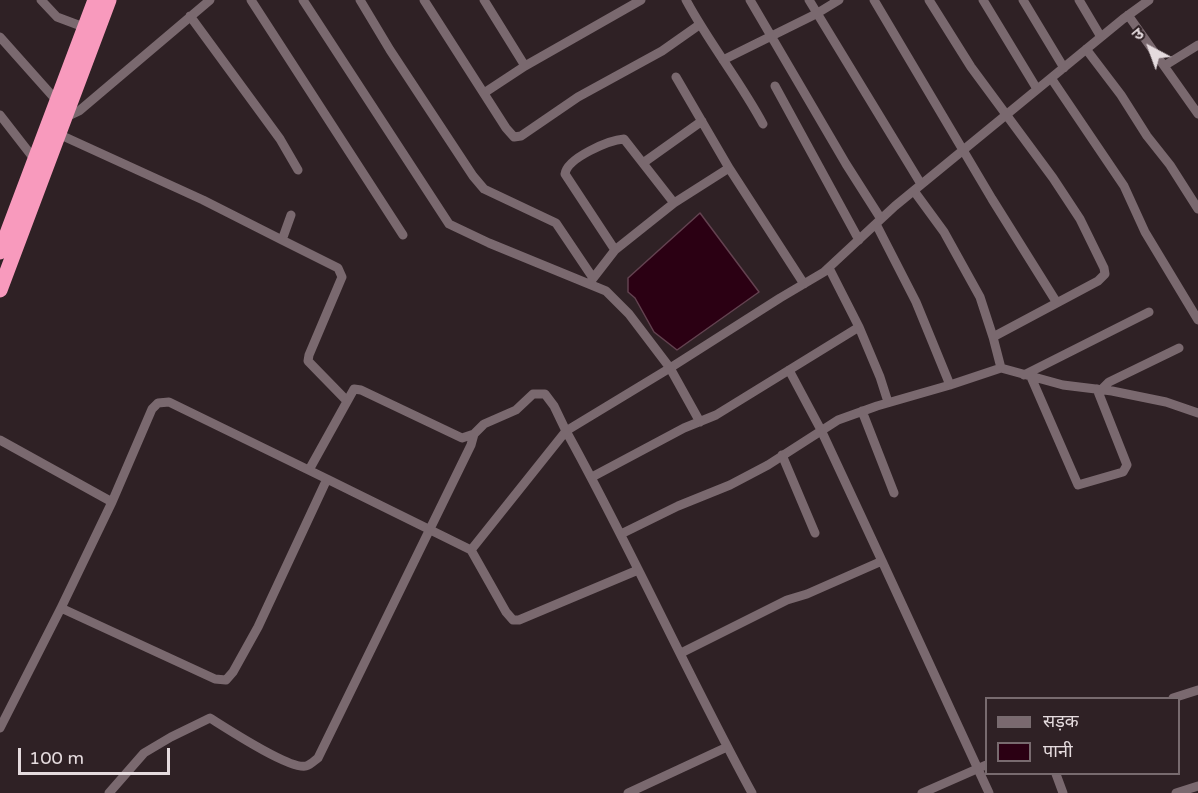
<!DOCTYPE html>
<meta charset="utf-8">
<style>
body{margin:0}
#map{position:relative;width:1198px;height:793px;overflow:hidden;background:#2f2125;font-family:"Varela Round","Noto Sans Devanagari",sans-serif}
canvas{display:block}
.legend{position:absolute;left:985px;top:697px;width:195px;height:78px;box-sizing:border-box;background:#2f2125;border:2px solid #786b6f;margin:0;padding:8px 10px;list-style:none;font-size:18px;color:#e5dbde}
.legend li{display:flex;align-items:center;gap:12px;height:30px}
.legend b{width:30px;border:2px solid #786b6f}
.north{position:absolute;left:1120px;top:18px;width:60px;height:60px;-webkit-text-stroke:4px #2f2125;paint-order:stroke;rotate:319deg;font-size:16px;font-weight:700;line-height:24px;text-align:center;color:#e5dbde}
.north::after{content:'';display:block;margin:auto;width:21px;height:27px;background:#e5dbde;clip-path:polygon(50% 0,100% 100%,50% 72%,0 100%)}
.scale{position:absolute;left:18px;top:748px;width:152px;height:27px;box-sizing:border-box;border:3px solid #e5dbde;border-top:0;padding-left:8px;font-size:18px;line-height:21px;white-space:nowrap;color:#e5dbde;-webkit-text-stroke:4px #2f2125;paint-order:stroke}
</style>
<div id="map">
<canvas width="1198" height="793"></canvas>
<ul class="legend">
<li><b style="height:8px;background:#7a696f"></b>सड़क</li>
<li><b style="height:16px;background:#2b0013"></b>पानी</li>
</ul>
<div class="north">उ</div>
<div class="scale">100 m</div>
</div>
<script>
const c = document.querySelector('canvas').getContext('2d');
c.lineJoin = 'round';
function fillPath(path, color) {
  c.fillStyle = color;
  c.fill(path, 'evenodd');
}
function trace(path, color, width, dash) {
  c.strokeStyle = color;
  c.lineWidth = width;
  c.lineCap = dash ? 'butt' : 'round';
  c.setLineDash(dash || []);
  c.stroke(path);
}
const water = new Path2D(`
 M700 213 759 292 677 350 654 332 635 298 628 292V278Z`);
fillPath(water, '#2b0013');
trace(water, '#634250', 1.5);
trace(new Path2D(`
 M41 0 57 17 89 29
 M251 0 403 235
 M303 0 449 224 489 243 606 291 629 314 670 368 700 422
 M360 0 390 50 473 176 484 189 556 223 593 278
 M424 0 506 128 514 137 521 136 578 97 662 51 699 25
 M484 0 525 66
 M686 0C709 43 740 81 763 124
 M750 0 846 164 881 219
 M809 0 921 184
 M874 0 992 199 1057 303
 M929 0 971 67 1053 178 1080 219 1104 268 1105 274 1098 281 993 337
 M983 0 1037 89
 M1023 0 1064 68
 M1079 0 1101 37
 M1128 15 1198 114
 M190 16 280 139 298 170
 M0 37 57 101
 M1086 49 1121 95 1147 136 1170 165 1198 209
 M723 60 816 14 839 0
 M1164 66 1198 45
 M676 77 729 168 804 284
 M1051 78 1124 186 1145 232 1198 320
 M775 86 859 240
 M484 93 525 66 641 0
 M0 115 35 160
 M62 119 79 111 210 0
 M54 132 203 200 282 240
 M643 163 702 121
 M914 191 944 232 980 297 993 337 1001 368
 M291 215 282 240 338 268 342 277 309 355 308 361 346 400
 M876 224 916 302 950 385
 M615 250 565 174C567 158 609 140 624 139L674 203
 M591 281 615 250 674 203 729 168
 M859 327 880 377 888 402
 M789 370 821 430 882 561
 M1024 375 1149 312
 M1031 377 1078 485 1123 472 1127 465 1097 389
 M1102 389 1109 382 1179 348
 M862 411 894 493
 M0 440 112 502 152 409 158 403 169 402 327 479 258 627 233 672 226 680 215 679 61 608
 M782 455 815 533
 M309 470 354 389 361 390 462 438 474 434 484 424 516 410 533 394H545L554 406 566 431 471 550
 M592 477 684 428 716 415 859 327 829 268
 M327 479 471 550 506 612 513 620H519L638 570
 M621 534 678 506 730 485 768 465 838 420 877 406 950 385 1001 368 1063 385 1112 391 1166 402 1198 413
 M681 653 787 600 807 594 882 561 989 793
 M1173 698 1198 690
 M0 728 61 608 112 502
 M1056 774 1063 793
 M109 793 144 753 171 737 210 718C226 728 290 770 306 766 310 765 314 761 318 758L471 445 474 434
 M628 793 727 747
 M752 793C687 674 632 550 566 431L670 368 780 298 824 272 895 206 1123 19 1149 0
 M922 793 986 765
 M1176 793 1198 786`), '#7a696f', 9);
trace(new Path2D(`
 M0 252 95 0
 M0 290 109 0`), '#f89abd', 15);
</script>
